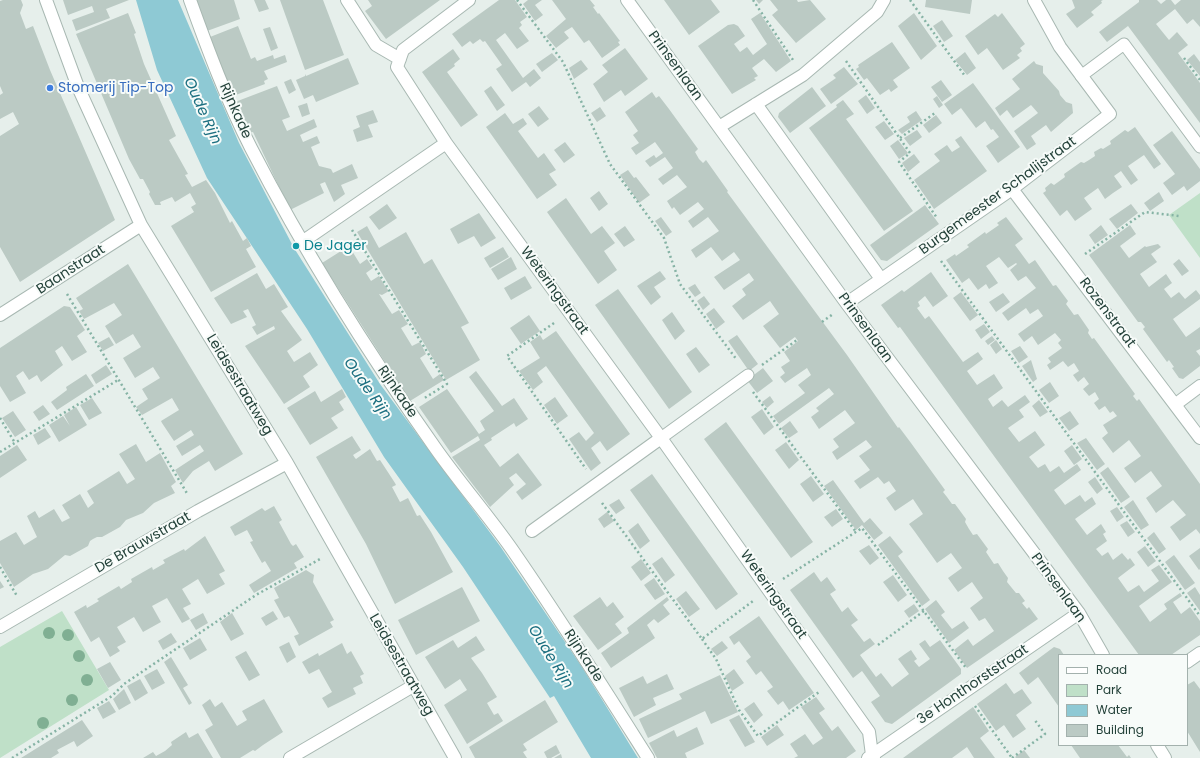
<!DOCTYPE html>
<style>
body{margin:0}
#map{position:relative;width:1200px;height:758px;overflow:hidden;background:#e6efeb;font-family:Poppins,sans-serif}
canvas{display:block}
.legend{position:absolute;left:1058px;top:654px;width:130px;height:92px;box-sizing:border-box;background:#f7fbf9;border:1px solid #a3b1ad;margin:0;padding:5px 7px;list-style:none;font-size:12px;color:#24423a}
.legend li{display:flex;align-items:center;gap:8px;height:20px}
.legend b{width:20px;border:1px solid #a3b1ad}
</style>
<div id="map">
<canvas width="1200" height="758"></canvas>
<ul class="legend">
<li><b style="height:5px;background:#fff"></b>Road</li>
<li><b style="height:11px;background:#bfe0c8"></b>Park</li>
<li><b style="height:11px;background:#8ec9d4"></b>Water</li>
<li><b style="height:11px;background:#bbcac4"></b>Building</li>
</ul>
</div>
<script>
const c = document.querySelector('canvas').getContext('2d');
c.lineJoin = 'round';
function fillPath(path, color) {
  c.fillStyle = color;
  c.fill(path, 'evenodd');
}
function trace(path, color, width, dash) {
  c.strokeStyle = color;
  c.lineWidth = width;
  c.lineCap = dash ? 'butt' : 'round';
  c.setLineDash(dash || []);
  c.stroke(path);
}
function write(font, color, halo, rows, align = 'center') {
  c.font = font + ' Poppins,sans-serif';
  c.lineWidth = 4;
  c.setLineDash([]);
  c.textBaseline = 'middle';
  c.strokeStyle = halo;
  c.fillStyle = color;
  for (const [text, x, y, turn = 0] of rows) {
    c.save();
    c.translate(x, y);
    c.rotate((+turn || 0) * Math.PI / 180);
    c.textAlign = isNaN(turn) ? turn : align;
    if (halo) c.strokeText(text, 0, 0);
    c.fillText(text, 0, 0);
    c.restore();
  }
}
fillPath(new Path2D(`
 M1200 193V258L1169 215Z
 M62 611 109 690 0 758V647Z`), '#bfe0c8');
fillPath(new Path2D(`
 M136 0H178L239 143 294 248 380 384 500 546 582 667 638 758H591L554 696 550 698 463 567 384 457 307 329 207 178 157 70Z`), '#8ec9d4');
fillPath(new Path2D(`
 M3 0H21L23 5 20 13 26 29 33 26 50 70 115 220 20 282 0 247V136L19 124 13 112 0 119V95L3 93 0 86V1Z
 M63 0H129L106 9 110 18 76 31 72 20 94 12 92 6 68 15Z
 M196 0H234L240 19 207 31Z
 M254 0H265L269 9 259 12Z
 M280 0H323L344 55 305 70Z
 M368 0H440L386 39 365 11 372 6Z
 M499 0H515L527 17 520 22 522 25 519 28 529 41 517 49 505 33 496 40 523 78 534 69 541 78 530 87 526 82 512 92 496 69 502 65 485 41 483 42 480 39 473 44 470 41 462 47 452 34Z
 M528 0H542L535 5 543 15 535 21 523 4Z
 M552 0H590L595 6 593 7 598 14 599 13 620 41 618 42 620 45 602 58 589 40 584 43 572 27 564 32 569 38 556 48 546 36 566 19Z
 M664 0H711L720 12 689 35Z
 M756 0H763L759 4Z
 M770 0H797L798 2 810 0 826 19 796 43 772 15 778 10Z
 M926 0H972L970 14 925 7Z
 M1072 0H1103L1101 1 1102 3 1091 12 1094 15 1077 28 1066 14 1075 8Z
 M1139 0H1157L1161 4 1166 0H1171L1175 5 1181 0H1200V27L1193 19 1187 24 1175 9 1156 24 1169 40 1177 32 1188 45 1178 53 1200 83V123L1128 26 1107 42 1099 32 1139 2Z
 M128 13 136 33 134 34 144 64 176 136 169 140 188 174 185 175 192 187 206 180 215 193 230 223 232 221 243 241 247 238 251 246 246 249 256 267 211 292 171 226 194 212 191 207 196 204 190 193 175 202 172 197 160 202 161 205H155L149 194 150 192 143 179H140L129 159 76 34Z
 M760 13 791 61 776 72 764 59 752 68 758 76 754 78 756 80 732 94 698 46 728 25 734 24 738 26 745 36 734 44 740 52 747 47 753 55 767 44 751 19Z
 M914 13 937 46 921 60 898 26Z
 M1002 13 1025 44 1020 48 1022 51 1017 55 1020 58 1003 70 987 48 978 55 965 36 995 14 998 17Z
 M942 20 953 36 944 42 933 26Z
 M238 26 251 59 255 57 257 61 273 55 274 59 285 55 287 62 264 71 268 79 264 81 265 84 233 96 210 37Z
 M270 27 278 48 271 51 263 29Z
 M892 42 910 68 893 80 898 87 891 92 889 89 880 95 867 78 864 80 856 69 859 67 858 65Z
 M625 48 648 79 625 96 621 90 604 102 593 84 608 72 602 65Z
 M453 49 460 59 454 64 455 66 447 72 478 115 461 127 422 72Z
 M965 52 976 68 967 75 955 60Z
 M552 53 558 60 542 72 536 64Z
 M1194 54 1200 62V76L1187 60Z
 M348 58 359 84 316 102 313 95 304 99 296 80 305 76V74L306 76Z
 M581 60 588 69 574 79 569 68Z
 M1034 61 1036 64 1043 66V73L1059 91 1060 95 1066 102 1072 104 1073 113 1051 132 1046 125 1031 136 1036 144 1027 150 1014 131 1038 113 1031 105 1013 118 1007 110 1000 116 995 108 1020 89 1012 79Z
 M844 67 858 84 831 104 820 89 836 78 833 75Z
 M291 79 296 90 289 94 284 82Z
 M941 80 952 95 942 102 931 87Z
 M973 83 1020 147 998 163 986 146 999 137 993 129 991 130 985 121 976 128 961 108 952 115 944 104Z
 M277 86 290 117 282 120 287 131 314 119 317 127 300 135 303 142 317 136 320 143 311 147 319 166 331 169 333 173 352 164 358 178 341 185 345 194 334 202 325 182 320 184 324 193 290 210 253 132 249 133 235 102Z
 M491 86 505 105 497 111 484 91Z
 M812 87 826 106 790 133 778 117 779 113Z
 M652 92 656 98 659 96 669 109 698 149 695 152 699 159 703 163 706 160 728 191 727 192 847 355 898 428 899 427 911 443 945 490 943 492 947 497 952 504H955L966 519 965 522 969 529 973 535 977 534 988 549 986 552 994 564 998 563 1003 571 1008 578 1007 582 1016 593H1019L1025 601 1022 603 1027 609 1029 607 1038 619 967 668 954 650 968 639 973 646 994 631 985 618 979 621 970 608 983 598 972 582 958 592 948 578 962 568 951 553 937 563 915 532 909 524 923 514 913 499 895 511 886 498 896 491 889 481 884 484 878 477 860 489 854 481 870 470 859 456 872 447 866 440 837 460 832 452 839 447 833 439 855 423 845 410 819 429 811 417 819 411 816 408 834 394 829 388 779 424 773 416 805 393 798 385 811 375 807 368 785 383 780 377 785 373 781 367 790 361 784 352 798 341 795 337 780 348 763 326 779 314 770 301 743 320 732 306 746 295 742 289 754 280 749 273 724 290 714 277 740 260 734 252 722 261 711 247 696 258 691 250 719 231 708 217 693 228 688 221 704 209 698 202 680 215 674 207 672 209 667 201 687 187 677 175 663 185 658 179 673 168 665 157 650 167 645 161 654 155 656 158 663 153 655 142 636 155 631 148 639 143 633 135 638 131 625 112Z
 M866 95 875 108 867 114 858 101Z
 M937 96 943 105 939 108 933 99Z
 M843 100 854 114 846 119 913 211 884 231 809 128 837 107 836 105Z
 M307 103 310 114 302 117 298 106Z
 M539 106 549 119 538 127 528 114Z
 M600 107 606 116 597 122 591 113Z
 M373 110 378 122 368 125 373 137 357 142 353 130 360 127 356 116Z
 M916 111 922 120 902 134 898 130 910 122 907 117Z
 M505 113 513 124 523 118 527 124 518 131 538 158 544 153 556 170 549 174 557 185 537 199 486 127Z
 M936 115 942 123 929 133 923 125Z
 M884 121 894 134 885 140 875 127Z
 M1135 127 1161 164 1154 169 1144 155 1128 166 1138 180 1131 185 1121 171 1114 176 1122 187 1113 193 1105 199 1098 188 1084 198 1092 209 1075 221 1067 210 1060 216 1043 193 1046 191 1045 188 1051 183 1054 185 1065 177 1064 174 1081 162 1084 163 1089 160 1095 156 1094 152 1101 148 1103 149 1111 144 1110 141 1125 130 1128 132Z
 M917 130 922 137 910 146 904 138Z
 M1172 131 1200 169V181L1187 191 1184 186 1172 195 1163 183 1175 174 1153 145Z
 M961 136 987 171 934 209 914 180 940 161 934 154 947 145 952 152 960 147 955 140Z
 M898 140 908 153 899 159 890 146Z
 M565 142 575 155 564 163 554 150Z
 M914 154 920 162 908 172 902 163Z
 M628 170 634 178 636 177 650 195 639 203 620 175Z
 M599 191 608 204 599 211 590 198Z
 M1159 192 1164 201 1150 211 1144 203Z
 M566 198 591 234 602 226 615 243 604 251 617 270 598 284 547 212Z
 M387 204 397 218 379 230 369 217Z
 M1131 204 1138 213 1117 229 1109 219Z
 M925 205 939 224 887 261 881 260 870 245Z
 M479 213 496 238 481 247 474 236 458 244 450 229Z
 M661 217 672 232 666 236 655 221Z
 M1006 217 1023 239 1015 245 1029 264 1035 260 1053 286 1056 285 1068 301 1066 304 1074 315 1078 314 1089 330 1088 333 1092 339 1094 338 1135 394 1133 396 1137 401 1139 399 1200 484V534L1196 529 1180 541 1170 527 1186 515 1173 500 1156 513 1146 498 1162 486 1151 471 1135 483 1124 468 1141 456 1129 440 1113 453 1102 438 1108 433 1103 425 1117 416 1113 411 1110 413 1105 406 1099 410 1094 403 1099 399 1095 392 1089 396 1083 389 1089 384 1084 377 1078 382 1073 375 1079 371 1074 363 1068 367 1063 361 1050 370 1047 365 1051 362 1048 358 1062 348 1058 343 1061 340 1055 333 1038 345 1032 336 1024 342 1018 334 1043 316 1038 309 1030 314 1026 308 1008 321 1002 313 1036 288 1026 276 1018 281 1010 270 1017 264 1016 263 1008 268 999 257 986 266 998 283 989 289 986 284 978 290 969 278 962 283 946 260 955 254 956 256 969 247 967 245 985 232 986 234 999 225 997 223Z
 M1101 225 1108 235 1095 244 1089 235Z
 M1130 225 1136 234 1120 246 1129 258 1145 246 1146 247 1158 244 1161 247 1151 254 1157 262 1140 274 1149 287 1166 274 1172 283 1164 289 1171 298 1179 292 1185 299 1196 290 1200 295V299L1173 319 1186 337 1200 327V349L1196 351 1200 356V366L1183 379 1179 378 1172 368 1174 367 1169 360 1167 362 1143 329 1145 327 1141 322H1138L1089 255Z
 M367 226 379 248 406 232 424 264 432 259 469 323 461 327 480 360 446 380 357 232Z
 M625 226 635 240 624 247 614 234Z
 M349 246 360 264 367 259 373 268 366 273 371 281 379 276 385 286 389 291 382 295 379 294 392 314 399 310 408 324 401 328 412 346 420 342 426 354 420 358 433 379 440 374 444 380 410 401 322 263Z
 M503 247 509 257 490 268 484 258Z
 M511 257 517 269 498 280 491 269Z
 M1179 259 1189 271 1182 276 1173 264Z
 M128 264 243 454 215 471 209 461 193 471 183 483 175 470 204 451 200 445 182 456 176 446 194 435 191 430 174 441 162 423 161 421 179 410 172 398 142 415 136 407 148 399 142 389 160 378 153 367 135 378 123 358 141 347 133 334 116 344 105 326 122 315 114 303 84 319 79 311 83 309 76 298Z
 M660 271 666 279 654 287 661 297 651 305 637 286Z
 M931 272 948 296 933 307 925 296 918 302 920 306 917 308 925 319 929 316 963 362 978 352 983 359 967 371 977 385 994 374 1003 388 988 399 993 407 1002 400 1008 407 1025 395 1030 402 1019 410 1024 417 1008 428 1019 442 1035 431 1045 445 1029 457 1038 468 1045 464 1050 472 1059 466 1064 473 1077 464 1081 470 1054 490 1065 505 1080 495 1085 502 1092 497 1096 504 1075 519 1087 535 1101 524 1106 532 1103 534 1107 541 1096 549 1102 556 1108 552 1113 560 1122 553 1128 560 1130 558 1135 565 1118 578 1128 592 1139 585 1144 592 1159 581 1151 570 1159 565 1172 582 1139 606 1150 622 1167 609 1164 604 1180 593 1182 596 1173 602 1181 614 1190 607 1200 621V635L1171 655H1139L900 327 898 328 881 305 902 290 904 292Z
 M257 273 266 289 274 284 288 307 281 311 302 340 287 351 294 362 310 352 318 365 303 376 310 387 284 404 245 346 275 329 274 326 257 335 252 327 256 325 248 309 243 311 247 317 231 324 214 298Z
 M525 276 532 288 511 300 504 288Z
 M695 284 701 293 695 297 688 288Z
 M618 289 692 392 669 409 595 305Z
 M961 292 978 315 970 321 953 298Z
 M1003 293 1010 302 996 312 989 302Z
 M704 296 710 304 703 310 697 301Z
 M64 306 70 307 85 330 77 336 87 352 72 361 62 346 55 351 63 365 41 382 37 375 29 380 23 371 16 376 26 393 10 402 0 386V348Z
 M714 308 725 322 716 329 706 314Z
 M672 312 685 331 675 340 662 320Z
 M529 315 540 331 521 344 510 328Z
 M984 324 990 332 981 339 975 330Z
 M556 331 630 434 607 451 600 441 591 448 601 463 591 471 569 439 579 432 586 441 594 433 546 366 537 373 543 382 533 390 519 371 540 358 530 342 540 335 543 340Z
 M737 335 758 364 749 371 728 341Z
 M992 336 995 340 988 345 985 341Z
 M109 337 114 345 103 351 98 343Z
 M996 340 1002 349 996 354 990 345Z
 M1020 346 1028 357 1019 363 1011 351Z
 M696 347 710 365 699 373 686 354Z
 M1031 360 1037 379 1033 382 1022 366Z
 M106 365 112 374 96 384 91 375Z
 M763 368 773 381 757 393 747 380Z
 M476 371 502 406 514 398 528 419 516 427 514 423 491 438 492 440 484 445 500 467 518 453 542 485 522 500 516 492 526 484 516 473 509 478 514 485 490 507 452 457 480 440 478 436 451 453 419 407 447 389 479 434 485 430 480 421 494 411 469 377Z
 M86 374 94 386 57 410 51 402 67 390 66 387Z
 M1050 382 1059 396 1049 403 1039 390Z
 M342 389 346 397 339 402 344 410 331 418 338 428 310 445 287 408 315 391 321 402Z
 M770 396 774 402 767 408 762 402Z
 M555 397 568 416 557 424 544 405Z
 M92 398 102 413 89 420 80 405Z
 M1039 400 1048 412 1040 417 1032 406Z
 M43 405 50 414 39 421 33 412Z
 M76 407 87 425 59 442 49 425 63 416 70 426 64 415Z
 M762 409 774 427 764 435 751 417Z
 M13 411 26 430 15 437 2 418Z
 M1070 411 1079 424 1069 431 1059 418Z
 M790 421 798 432 789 438 781 428Z
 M726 422 813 542 791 558 704 439Z
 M45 428 51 437 38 445 33 435Z
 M352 436 361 450 353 455 355 458 356 459 370 449 377 461 380 460 395 483 396 485 392 487 400 502 408 498 417 516 420 515 431 532 453 572 395 604 366 544 316 457Z
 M1086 438 1105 464 1097 470 1077 443Z
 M786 442 799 460 789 469 775 450Z
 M136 444 146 462 160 453 176 482 171 486 175 493 154 503 143 513 126 520 120 527 102 537H97L93 539 90 541 88 546 70 556 65 555 48 569 33 574 14 587 0 563V541L16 532 24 545 37 537 27 516 35 511 39 518 54 509 62 522 70 518 62 505 80 494 88 508 94 503 87 491 119 471 127 484 135 479 119 454Z
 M17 445 27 460 0 478V456Z
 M1072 445 1082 459 1074 465 1064 451Z
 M1108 467 1130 497 1121 503 1100 473Z
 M652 474 738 594 716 610 630 490Z
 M811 476 824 494 813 502 800 484Z
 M1095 477 1103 489 1097 494 1088 482Z
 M833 480 864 523 870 518 883 533 874 540 862 525 856 530 824 486Z
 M619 499 625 508 616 514 609 505Z
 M1133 500 1149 525 1141 530 1124 507Z
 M274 506 282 520 279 522 291 544 293 546 296 544 304 557 294 563 297 568 254 593 249 585 271 571 265 561 262 563 250 542 253 541 247 530 235 536 230 527 262 508 265 511Z
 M1117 507 1124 517 1117 522 1110 511Z
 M836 509 843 519 832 527 824 517Z
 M607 512 614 521 604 528 598 519Z
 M1127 521 1135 532 1128 537 1120 525Z
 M638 523 650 541 640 549 628 531Z
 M1154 532 1166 549 1159 554 1147 538Z
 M205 536 225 571 219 574 225 584 207 594 198 579 182 589 191 604 183 608 190 619 182 623 167 598 152 606 161 622 143 632 134 617 117 627 126 642 117 647 120 651 110 657 99 637 91 642 74 612 86 605 87 608 99 601 97 599 119 586 121 589 132 582 131 579 152 567 153 570 165 563 163 560 184 549 185 551Z
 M890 536 903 552 898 556 930 600 922 606 878 545Z
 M869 545 879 558 870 565 859 551Z
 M1145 546 1156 561 1148 567 1137 552Z
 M1200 548V569L1199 570 1189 556Z
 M1174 555 1195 583 1185 590 1165 562Z
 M662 557 675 575 665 583 652 564Z
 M641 559 651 573 641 581 631 567Z
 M306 570 314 575 313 582 334 620 330 622 333 627 299 646 294 636 299 634 289 616 284 618 274 600 279 598 274 588Z
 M814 572 821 582 827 577 836 590 830 594 842 612 848 607 853 614 858 620 851 625 864 642 870 638 875 644 860 655 876 677 881 673 892 687 909 674 898 659 905 654 911 650 917 659 914 661 919 667 930 659 919 644 925 640 930 647 940 640 961 669V674L892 724 885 722 871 702 880 696 862 671 853 678 790 590Z
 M893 575 907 595 898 602 883 582Z
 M654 578 665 594 655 600 644 585Z
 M0 581 4 587 0 589Z
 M462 587 480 621 416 655 398 620Z
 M1195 587 1200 595V611L1187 593Z
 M686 591 700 609 689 617 676 599Z
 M600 597 607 607 613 602 624 617 615 624 622 633 598 650 573 616Z
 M667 597 669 600 663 605 670 614 658 623 654 619 647 625 655 638 611 668 601 653 629 633 627 628Z
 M936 600 945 612 941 615 952 629 964 621 969 628 949 643 925 609Z
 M914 604 919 611 909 618 904 611Z
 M273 611 278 619 266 626 261 618Z
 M203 613 208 623 196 630 190 620Z
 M232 613 244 634 231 641 220 622Z
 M759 616 814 693 789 710 783 701 778 705 767 691 773 687 761 671 756 675 746 661 751 657 739 641 734 645 729 637Z
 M171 633 177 642 163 650 158 641Z
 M476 636 485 650 471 658 482 673 497 697 487 703 494 715 498 713 503 721 467 744 444 705 467 690 460 679 445 689 425 657 453 640 458 648Z
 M200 638 207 650 190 660 183 648Z
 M722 641 728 648 717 656 711 649Z
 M289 642 296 657 287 663 279 647Z
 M342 643 347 654 351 651 364 674 360 676 363 683 353 688 356 694 328 708 322 698 332 692 319 669 309 674 302 662 318 653 319 656Z
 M1054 647 1060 649 1064 655H1059V707L1038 677 1028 685 1019 673Z
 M246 651 260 675 249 681 235 657Z
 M171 657 188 685 183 688 192 703 189 705 164 662Z
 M110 662 121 680 108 688 97 669Z
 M157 669 165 683 152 690 144 676Z
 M734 669 744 683 732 691 725 676Z
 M667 674 674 689 653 698 656 705 634 717 619 688 643 676 647 684Z
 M720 675 738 712 711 724 705 711 648 738 639 719 682 699 679 694Z
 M140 679 148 693 135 701 127 686Z
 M1194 681 1200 689V752L1187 731V685Z
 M1006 683 1014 694 1022 689 1032 703 1016 715 1026 729 1013 738 1004 725 996 731 977 704Z
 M124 689 131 703 119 710 113 699Z
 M816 697 825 709 819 713 832 731 838 726 856 751 846 758H794L798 756 790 744 805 734 813 745 823 738 801 707Z
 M210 699 215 707 222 702 237 726 247 720 242 711 264 699 283 732 263 745 255 751 253 750 240 758H221L205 730 213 725 202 705Z
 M545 700 558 722 523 744 527 750 523 752 527 758H475L469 747Z
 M109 701 116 712 103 719 97 708Z
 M754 702 763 715 754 723 744 709Z
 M973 707 989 731 980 738 995 758H974L967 747 952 758H903Z
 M739 715 755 742 745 747 729 720Z
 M82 720 93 736 77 747 74 741 57 750 59 753 51 758H21Z
 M777 725 784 735 767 746 761 737Z
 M697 727 704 744 685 753 687 758H657L649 743 674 730 677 737Z
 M186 732 189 738 198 733 213 758H143L153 752 156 756 165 751 172 745 171 742Z
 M556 745 560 753 551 758H547L544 752Z
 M1071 745H1118L1127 757 1129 755 1131 758H1080Z
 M1024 750 1030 758H1016L1015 757Z
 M561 754 562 758H554Z`), '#bbcac4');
const lane = new Path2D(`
 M1081 76 1124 44 1200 147
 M661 438 748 375`);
const street = new Path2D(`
 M46 0 78 87 141 225 287 463 455 758
 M190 0C208 50 227 101 251 148 305 253 368 353 436 449 460 483 487 514 511 548 559 617 603 687 648 758
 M347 0 376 45 400 59
 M469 0 403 50 397 67 446 143 661 438 869 732 872 755 874 758
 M627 0 847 304 1079 613 1103 655
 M756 104 881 279
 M719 127 803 75 877 12 884 0
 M1012 189 1200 438
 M302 242 446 143
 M847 303 1012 189 1110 114 1060 47 1034 0
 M0 315 141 225
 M1176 404 1200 386
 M532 531 661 438
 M0 627 198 511 287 463
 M1187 662 1200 653
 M1157 745 1165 758
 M290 758 413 686
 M868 758 1079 613`);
trace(lane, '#a8b8b2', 13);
trace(street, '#a8b8b2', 14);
trace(new Path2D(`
 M517 0 563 62 610 164 664 238 680 284 737 360
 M753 0 793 60
 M910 0 965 76
 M1184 58 1200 80
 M846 61 910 153 899 162 937 218
 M900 138 935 113
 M352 230 447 384 423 399
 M1085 254 1145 212 1179 216
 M941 261 1200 616
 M67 294 188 495
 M822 322 833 314
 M554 323 507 356 586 469
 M762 365 797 340
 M753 392 856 532
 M0 418 15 443
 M0 452 118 380
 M602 503 702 639 753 601
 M0 567 17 596
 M783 579 862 528 966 668
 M702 639 716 659 739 710 758 736 819 692
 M878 645 924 611
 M975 706 1012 758
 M12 758 112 696 124 684 256 595 320 559
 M1012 758 1045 734 1034 719`), '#86b3a5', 2.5, [2, 3]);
trace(lane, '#fff', 11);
trace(street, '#fff', 12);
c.fillStyle = '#80af93';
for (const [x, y] of [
 [49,633],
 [68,635],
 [79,656],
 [87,680],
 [72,700],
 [43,723]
]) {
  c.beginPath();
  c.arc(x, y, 6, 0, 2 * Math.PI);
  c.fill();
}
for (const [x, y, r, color] of [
 [50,88,4,"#3f7fe0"],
 [296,246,4,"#0f9aa8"]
]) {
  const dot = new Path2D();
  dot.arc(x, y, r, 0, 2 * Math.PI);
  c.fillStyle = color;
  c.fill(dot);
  trace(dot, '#f7fbf9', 1.5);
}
write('14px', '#24423a', '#f7fbf9', [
 ["Prinsenlaan",675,66,54],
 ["Rijnkade",235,111,66],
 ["Burgemeester Schalijstraat",998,196,-36],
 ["Baanstraat",71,270,-33],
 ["Weteringstraat",554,291,54],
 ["Rozenstraat",1107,313,53],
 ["Prinsenlaan",865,328,54],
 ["Leidsestraatweg",239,385,59],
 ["Rijnkade",397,392,56],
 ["De Brauwstraat",143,543,-30],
 ["Prinsenlaan",1058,588,54],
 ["Weteringstraat",773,595,55],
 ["Rijnkade",583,656,57],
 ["Leidsestraatweg",401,665,60],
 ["3e Honthorststraat",973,685,-34]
]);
write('14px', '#366cbe', '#f7fbf9', [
 ["Stomerij Tip-Top",58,88]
], 'left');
write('14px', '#0d838f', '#f7fbf9', [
 ["De Jager",304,246]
], 'left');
write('italic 15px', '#1c6f80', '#f7fbf9', [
 ["Oude Rijn",202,111,66],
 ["Oude Rijn",367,389,55],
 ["Oude Rijn",550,657,58]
]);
</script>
